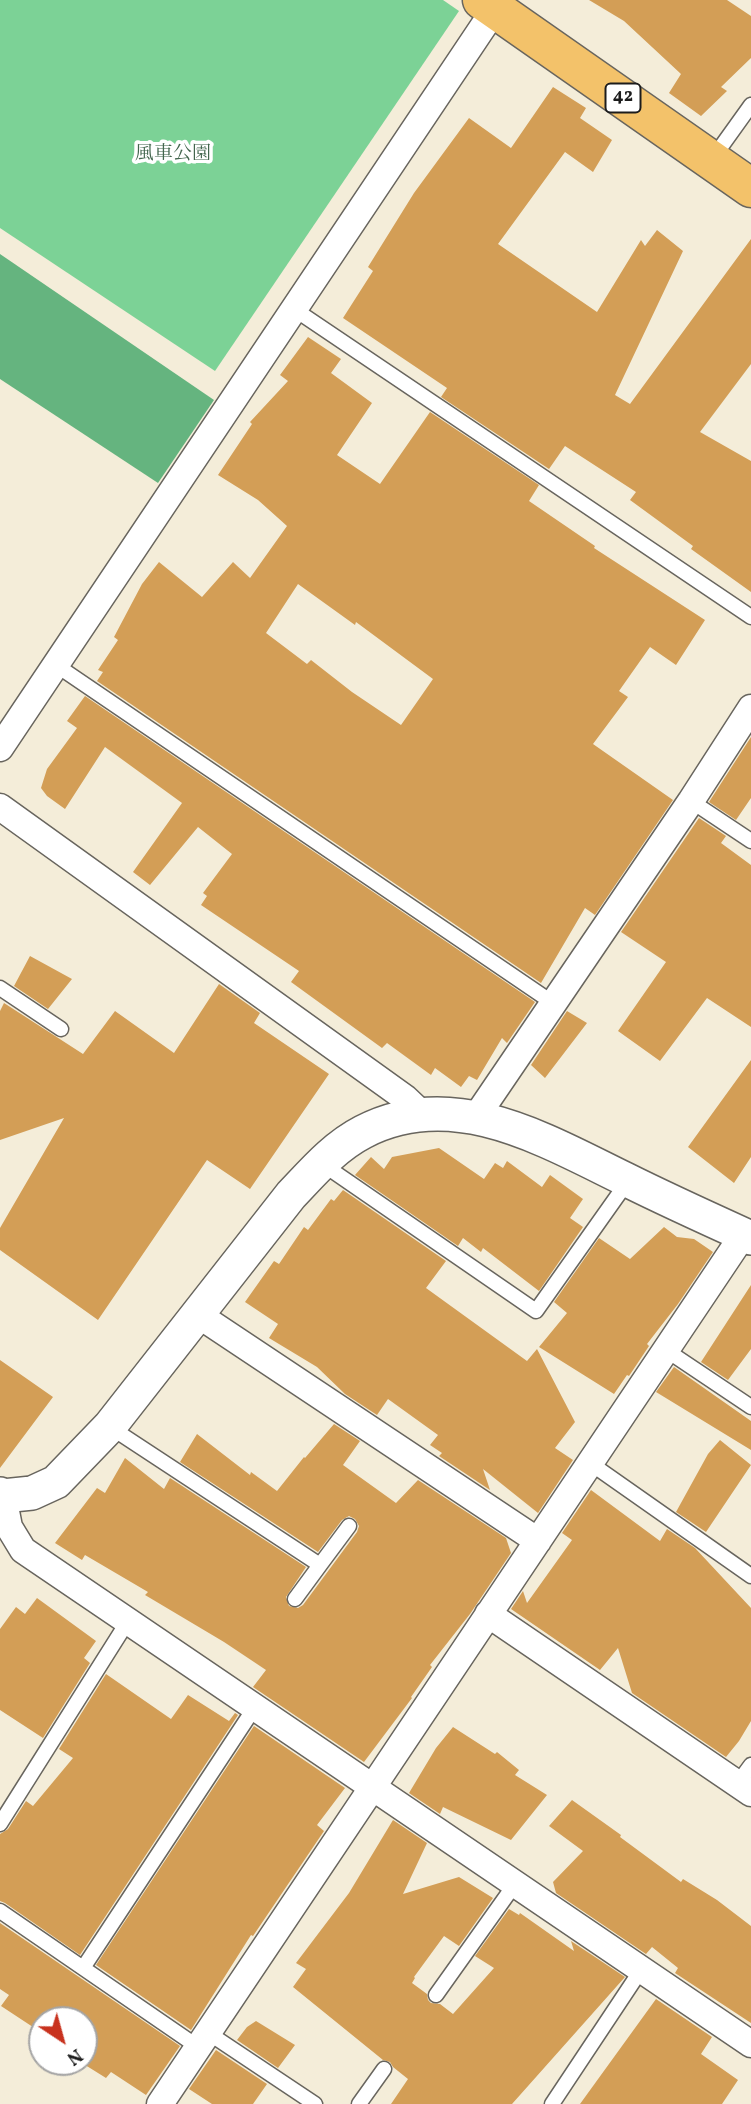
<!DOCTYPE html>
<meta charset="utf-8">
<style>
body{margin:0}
#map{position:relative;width:751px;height:2104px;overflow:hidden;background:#f4edd9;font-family:Vollkorn,serif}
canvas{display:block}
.north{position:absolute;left:28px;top:2006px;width:70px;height:70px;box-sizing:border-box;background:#fff;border:2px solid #a4a4a4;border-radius:50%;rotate:144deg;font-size:19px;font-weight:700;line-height:28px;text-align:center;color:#1c1c1c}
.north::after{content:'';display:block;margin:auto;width:24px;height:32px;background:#c8321e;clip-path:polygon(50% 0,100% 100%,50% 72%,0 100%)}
</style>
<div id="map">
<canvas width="751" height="2104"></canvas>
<div class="north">N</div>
</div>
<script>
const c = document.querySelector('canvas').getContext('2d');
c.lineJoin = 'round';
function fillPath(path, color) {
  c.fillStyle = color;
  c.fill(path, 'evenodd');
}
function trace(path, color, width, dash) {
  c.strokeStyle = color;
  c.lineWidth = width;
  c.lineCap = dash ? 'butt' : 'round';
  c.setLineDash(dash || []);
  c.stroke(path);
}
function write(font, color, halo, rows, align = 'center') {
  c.font = font + ' Vollkorn,"Noto Serif JP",serif';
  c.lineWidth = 7;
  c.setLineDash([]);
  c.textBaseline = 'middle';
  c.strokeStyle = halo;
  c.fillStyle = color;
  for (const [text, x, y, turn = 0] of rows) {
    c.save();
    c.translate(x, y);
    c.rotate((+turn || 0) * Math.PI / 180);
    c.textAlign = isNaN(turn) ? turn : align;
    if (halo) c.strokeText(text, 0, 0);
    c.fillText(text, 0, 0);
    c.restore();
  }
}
fillPath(new Path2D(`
 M0 0H443L459 11 215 371 0 228Z`), '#7cd296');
fillPath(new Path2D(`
 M0 254 214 400 158 483 0 379Z`), '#65b47f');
fillPath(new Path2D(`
 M589 0H727L751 16V58L721 87 727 91 701 116 669 93 681 74 624 21Z
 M553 87 586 108 580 118 612 140 593 172 565 152 498 244 597 312 641 240 645 246 657 230 683 251 615 395 630 404 751 239V364L700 432 751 461V592L691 549 693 546 630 500 636 492 565 446 549 469 441 397 447 388 343 318 373 271 368 267 414 193 469 118 511 148Z
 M308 337 341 359 331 373 372 403 337 455 380 484 430 412 539 485 529 501 595 546 594 548 705 620 676 665 650 647 619 691 628 697 593 744 673 800 595 915 585 908 541 983 97 681 103 672 98 670 118 640 114 637 142 584 159 562 202 597 233 562 250 578 287 526 258 500 218 475 252 424 250 422 288 381 280 375ZM298 584 355 625 356 622 433 679 401 725 352 692 311 660 307 664 266 633Z
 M85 696 535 1002 507 1043 502 1038 477 1080 469 1076 461 1087 435 1068 431 1075 387 1043 382 1048 291 982 299 971 201 905 207 896 203 893 232 854 198 827 150 885 133 872 182 803 105 747 65 809 47 796 41 788 47 769 77 728 67 721Z
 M751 737V798L736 820 709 802Z
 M699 818 726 836 721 843 751 865V1027L707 998 660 1061 618 1031 666 962 621 932Z
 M30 956 72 979 48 1009 14 986Z
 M219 984 260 1013 254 1023 329 1074 250 1189 207 1160 98 1320 0 1250V1228L64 1118 0 1140V1011L4 1003 83 1054 115 1011 174 1053Z
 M567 1011 587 1023 545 1078 531 1065Z
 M751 1060V1157L734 1183 688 1147Z
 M439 1148 484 1179 495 1163 503 1168 507 1161 542 1187 550 1175 583 1199 570 1218 583 1227 539 1291 483 1248 481 1252 463 1238 458 1246 355 1175 371 1157 384 1169 392 1157Z
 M343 1190 446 1261 426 1288 527 1361 537 1349 575 1422 555 1448 573 1460 538 1513 483 1469 490 1490 439 1456 442 1453 430 1445 438 1435 388 1399 377 1415 345 1394 317 1367 269 1338 278 1324 245 1302 274 1261 279 1264 304 1227 308 1230 331 1199 334 1201Z
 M664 1227 677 1237 694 1239 713 1252 678 1304 647 1344 649 1346 629 1376 627 1375 614 1394 539 1347 567 1313 554 1302 599 1238 630 1259Z
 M751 1285V1349L728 1380 701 1362Z
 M0 1360 53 1397 0 1468Z
 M674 1367 751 1421V1450L656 1392Z
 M334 1424 360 1441 343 1465 396 1503 418 1480 506 1538 511 1553 470 1614 430 1665 432 1667 411 1697 412 1698 364 1762 253 1687 266 1670 224 1642 145 1595 148 1592 85 1555 82 1560 55 1543 97 1488 105 1493 125 1458 164 1489 170 1478 306 1567 286 1597 289 1606 298 1608 303 1605 357 1532 359 1526 355 1519 349 1516 342 1520 318 1552 180 1462 197 1434 250 1475 251 1472 277 1491 304 1457 305 1458Z
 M720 1440 751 1465 706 1532 676 1512 708 1454Z
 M591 1490 660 1541 667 1529 695 1548 751 1608V1721L739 1741 726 1757 632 1693 618 1648 600 1670 511 1609 523 1591 527 1603 572 1540 562 1533Z
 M37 1598 96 1641 84 1658 90 1663 43 1738 0 1710V1629L16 1607 25 1614Z
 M106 1674 171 1719 188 1695 229 1721 235 1713 238 1715 80 1955 5 1903 0 1901V1834L8 1829 26 1801 33 1806 73 1758 59 1749Z
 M254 1726 345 1788 317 1825 324 1831 253 1936 251 1935 191 2030 96 1965Z
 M453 1727 495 1754 497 1752 519 1770 515 1775 547 1795 511 1840 443 1807 440 1814 409 1793 436 1748Z
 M572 1800 621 1835 620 1837 681 1882 683 1879 717 1900 751 1926V2023L675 1973 678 1968 652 1947 646 1954 556 1893 553 1882 583 1851 549 1826Z
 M393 1820 427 1843 403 1894 459 1877 493 1898 459 1946 444 1936 414 1977 415 1978 412 1983 427 1994 428 2000 431 2003 440 2004 453 2014 494 1968 475 1956 509 1909 519 1915 520 1913 574 1951 571 1941 625 1977 512 2104H391L408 2079 393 2067 390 2062 383 2060 293 1987 306 1969 296 1963 349 1893Z
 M0 1923 180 2046 146 2095 111 2072 106 2078 82 2063 85 2059 84 2020H42V2033L1 2006 9 1995 0 1989Z
 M656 1999 712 2037 701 2054 738 2080 722 2104H580Z
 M256 2021 295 2045 278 2068 237 2040 247 2027Z
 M216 2050 267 2084 253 2104H212L189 2089Z`), '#d39e56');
const service = new Path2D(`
 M713 158 751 105
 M294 309 751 617
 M56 665 553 1003
 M691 801 751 841
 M0 988 61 1029
 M321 1163 536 1311 628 1181
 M666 1350 751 1407
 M110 1427 320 1565 349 1526
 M590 1463 751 1576
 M295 1599 320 1565
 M737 1784 751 1765
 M0 1824 128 1621
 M0 1911 198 2047
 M83 1968 255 1707
 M436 1995 515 1884
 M207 2032 315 2104
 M359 2104 384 2069
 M552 2104 641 1970`);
const minor = new Path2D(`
 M0 748 495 9
 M0 807 405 1098 423 1115
 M476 1117 691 801 751 708
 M197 1314 538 1541
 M3 1496 9 1527 23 1550 751 2044
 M488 1614 751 1793
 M160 2104 743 1235`);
const tertiary = new Path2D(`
 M0 1494 3 1496 32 1493 56 1482 110 1426 291 1195C313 1172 334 1147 363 1132 453 1085 545 1140 625 1179 667 1200 709 1219 751 1238`);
const primary = new Path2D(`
 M482 0 751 188`);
trace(service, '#68655e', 17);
trace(minor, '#68655e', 29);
trace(tertiary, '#68655e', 36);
trace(primary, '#68655e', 41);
trace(service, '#fff', 14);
trace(minor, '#fff', 26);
trace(tertiary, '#fff', 33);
trace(primary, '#f3c26a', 38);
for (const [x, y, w] of [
 [623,98,35]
]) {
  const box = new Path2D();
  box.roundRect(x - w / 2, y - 14.5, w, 29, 5);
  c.fillStyle = '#fff';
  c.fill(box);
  trace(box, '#1c1c1c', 2);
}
write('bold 18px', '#1c1c1c', null, [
 ["42",623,98]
]);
write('19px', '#42654d', '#fff', [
 ["風車公園",173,156]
]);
</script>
